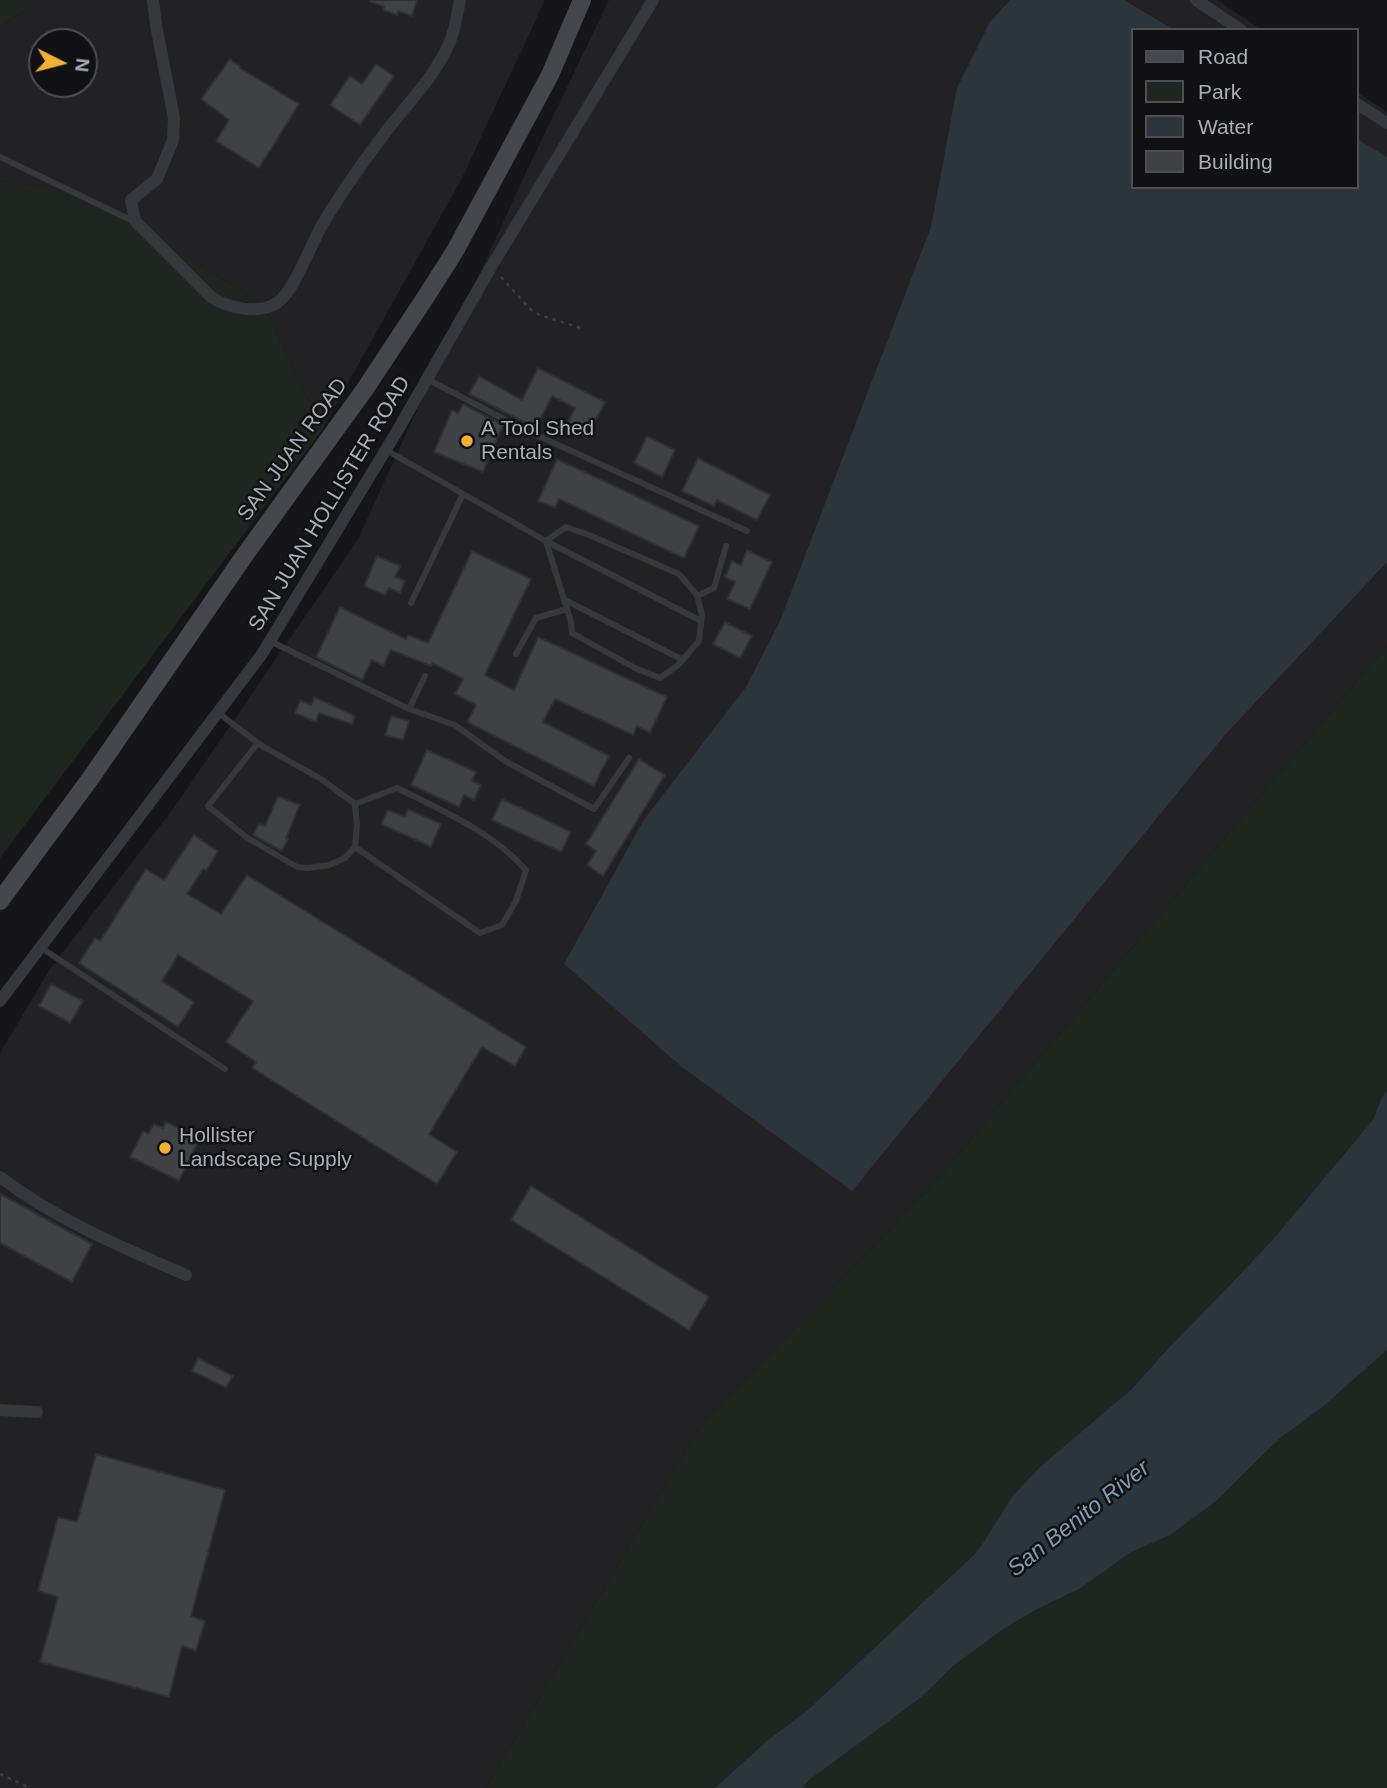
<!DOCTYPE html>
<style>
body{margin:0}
#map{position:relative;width:1387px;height:1788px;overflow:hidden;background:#161618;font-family:Helvetica,sans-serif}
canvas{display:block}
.legend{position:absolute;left:1131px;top:28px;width:228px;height:161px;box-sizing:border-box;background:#111113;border:2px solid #4d4f55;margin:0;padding:9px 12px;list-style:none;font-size:21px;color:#a8adb8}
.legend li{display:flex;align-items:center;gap:14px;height:35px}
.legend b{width:35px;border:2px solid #4d4f55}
.north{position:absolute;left:28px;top:28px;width:70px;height:70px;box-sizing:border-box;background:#111113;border:2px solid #4d4f55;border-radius:50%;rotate:96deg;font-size:19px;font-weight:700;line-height:28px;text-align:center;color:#a8adb8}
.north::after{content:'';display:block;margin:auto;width:24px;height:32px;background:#f2b134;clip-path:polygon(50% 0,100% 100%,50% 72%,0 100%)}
</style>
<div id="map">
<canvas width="1387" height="1788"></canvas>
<ul class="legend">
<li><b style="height:9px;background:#45474d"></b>Road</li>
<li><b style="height:19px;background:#1e261f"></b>Park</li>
<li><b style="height:19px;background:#2c353c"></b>Water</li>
<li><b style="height:19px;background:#404145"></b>Building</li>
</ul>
<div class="north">N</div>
</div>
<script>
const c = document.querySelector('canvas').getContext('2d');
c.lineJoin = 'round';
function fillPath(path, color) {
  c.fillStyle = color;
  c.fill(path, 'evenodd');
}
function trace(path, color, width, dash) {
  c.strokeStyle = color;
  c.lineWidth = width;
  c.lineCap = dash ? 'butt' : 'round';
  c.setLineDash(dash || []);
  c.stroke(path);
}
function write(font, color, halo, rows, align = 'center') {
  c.font = font + ' Helvetica,sans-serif';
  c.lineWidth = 5;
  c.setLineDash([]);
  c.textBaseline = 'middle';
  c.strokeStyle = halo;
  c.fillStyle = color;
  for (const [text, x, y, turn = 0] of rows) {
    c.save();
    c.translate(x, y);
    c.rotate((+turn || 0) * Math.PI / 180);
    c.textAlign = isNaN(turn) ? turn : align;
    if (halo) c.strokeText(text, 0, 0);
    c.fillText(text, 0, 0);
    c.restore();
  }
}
fillPath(new Path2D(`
 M42 0H545L462 178 322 430 263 304 82 193 0 181V26ZM42 42H84V84H42Z
 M609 0H1217L1262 30H1133V187H1357V92L1387 112V646L929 1189 699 1428 486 1788H0V1053L50 969 173 809 358 539 527 170Z`), '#222225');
fillPath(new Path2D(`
 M0 0H42L0 26Z
 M0 181 82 193 263 304 322 430 0 858Z
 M1387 646V1788H486L699 1428 929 1189Z`), '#1e261f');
fillPath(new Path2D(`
 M1010 0H1124L1174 30H1133V187H1357V139L1387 157V562L1224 736 852 1191 682 1067 564 964 643 821 746 687 780 621 931 227 957 88 990 22Z
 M1387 1091V1350L1321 1408 1280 1438 1216 1501 1170 1535 1131 1552 1079 1589 1039 1608 1003 1629 953 1666 920 1698 809 1780 802 1788H715L768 1740 808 1710 974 1555 982 1545 1012 1497 1040 1467 1132 1389 1167 1350 1232 1283 1277 1235 1373 1120 1382 1097Z`), '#2c353c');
const building = new Path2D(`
 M371 0H417L412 16 398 11 397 15 383 10 384 7 371 2Z
 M230 59 241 67 240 68 299 104 259 168 216 141 229 120 201 99Z
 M376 64 394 76 360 125 330 105 350 76 362 84Z
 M538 368 605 402 587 438 565 427 575 408 552 396 536 428 469 394 479 376 522 400Z
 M463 404 503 425 483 472 434 452 452 410 458 413Z
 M647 436 675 450 662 477 634 463Z
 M698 458 770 495 757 520 717 500 714 506 682 491Z
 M557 459 699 526 684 558 559 499 555 508 538 501Z
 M747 550 772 562 750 609 727 599 735 582 725 577 732 561 741 565Z
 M472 551 531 579 485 675 514 690 538 637 667 697 650 733 637 726 633 735 555 699 543 722 609 756 594 786 467 722 476 705 455 694 463 679 432 663 431 666 391 650 383 666 372 660 362 680 316 657 340 607 406 639 408 635 428 643Z
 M377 556 400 566 395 577 405 581 400 593 389 588 385 595 364 586Z
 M725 622 752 636 740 658 713 644Z
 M314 697 355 716 352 724 319 713 316 722 295 713 300 700 311 705Z
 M391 716 409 721 403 740 385 735Z
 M427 750 476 772 472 781 481 785 474 800 464 795 459 807 411 785Z
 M639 759 665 775 603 876 587 865 596 851 586 844Z
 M278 796 300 805 286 838 288 839 282 851 253 835 259 824 265 826Z
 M502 799 571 832 561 852 492 820Z
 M408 809 441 824 431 847 381 824 388 810 405 817Z
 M194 835 218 851 206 871 203 869 187 894 221 914 247 875 526 1047 515 1066 482 1047 429 1134 457 1152 437 1184 252 1068 256 1062 226 1042 253 1001 178 955 162 981 194 1002 178 1027 79 963 95 938 100 941 146 869 164 880Z
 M51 984 83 1001 70 1023 39 1006Z
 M166 1122 200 1138 179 1181 130 1157 143 1131 148 1134 154 1124 163 1128Z
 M531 1186 709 1297 689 1330 511 1220Z
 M0 1194 92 1244 72 1282 0 1243Z
 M198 1358 233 1376 226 1388 192 1371Z
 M96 1454 225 1490 191 1616 205 1621 196 1651 182 1646 169 1697 40 1662 58 1597 38 1591 58 1517 77 1522Z`);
fillPath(building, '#404145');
trace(building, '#303034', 2);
trace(new Path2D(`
 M501 277 531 310 540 315 581 328
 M0 1774 30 1788`), '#3d3f44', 2.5, [3.5, 5]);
trace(new Path2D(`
 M0 157 133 221
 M427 379 521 428 747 531
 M386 450 546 541 701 621
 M566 527 589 535 679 574 697 595 702 615 699 641 678 665 660 678 635 668 572 633 571 622 546 541Z
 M697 596 714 588 726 546
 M565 600 683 660
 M411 603 463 494
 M270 641 409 709 425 676
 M516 654 536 618 567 609
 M409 709 455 725 505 761 594 809 629 758
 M217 712C233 724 248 736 264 747L321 779 355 804 357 825 355 847 345 858 329 865 308 868 297 867 246 837 208 806 258 743
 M355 804 397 788C443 811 491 831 526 870L516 901 502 925 480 933 355 847
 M40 947 225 1069`), '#37383d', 6);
trace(new Path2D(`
 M153 0 156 25 174 118 173 140 157 179 131 200 135 221 211 297C228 308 258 315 277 303 294 292 311 244 322 225 343 190 370 152 395 120 414 97 435 74 448 46 455 32 457 16 460 0
 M1196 0 1241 30
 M1357 104 1387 123
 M0 1001 262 654 399 428 491 267 653 0
 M0 1177C57 1220 121 1247 186 1275
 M0 1410 37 1412`), '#37383d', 12);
trace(new Path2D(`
 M0 901 90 779 247 552 365 389 427 295 455 251 550 75 582 0`), '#45474d', 18);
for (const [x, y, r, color] of [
 [467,441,7,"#f2b134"],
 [165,1148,7,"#f2b134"]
]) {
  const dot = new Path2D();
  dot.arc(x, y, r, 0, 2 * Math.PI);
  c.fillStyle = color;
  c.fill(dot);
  trace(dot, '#111113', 2.5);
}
write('21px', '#a8adb8', '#111113', [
 ["A Tool Shed",481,429],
 ["Rentals",481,453],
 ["Hollister",179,1136],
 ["Landscape Supply",179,1160]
], 'left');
write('21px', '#a8adb8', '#111113', [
 ["SAN JUAN ROAD",293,450,-54],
 ["SAN JUAN HOLLISTER ROAD",330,504,-59]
]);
write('italic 23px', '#7f9bb3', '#111113', [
 ["San Benito River",1079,1519,-38]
]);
</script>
